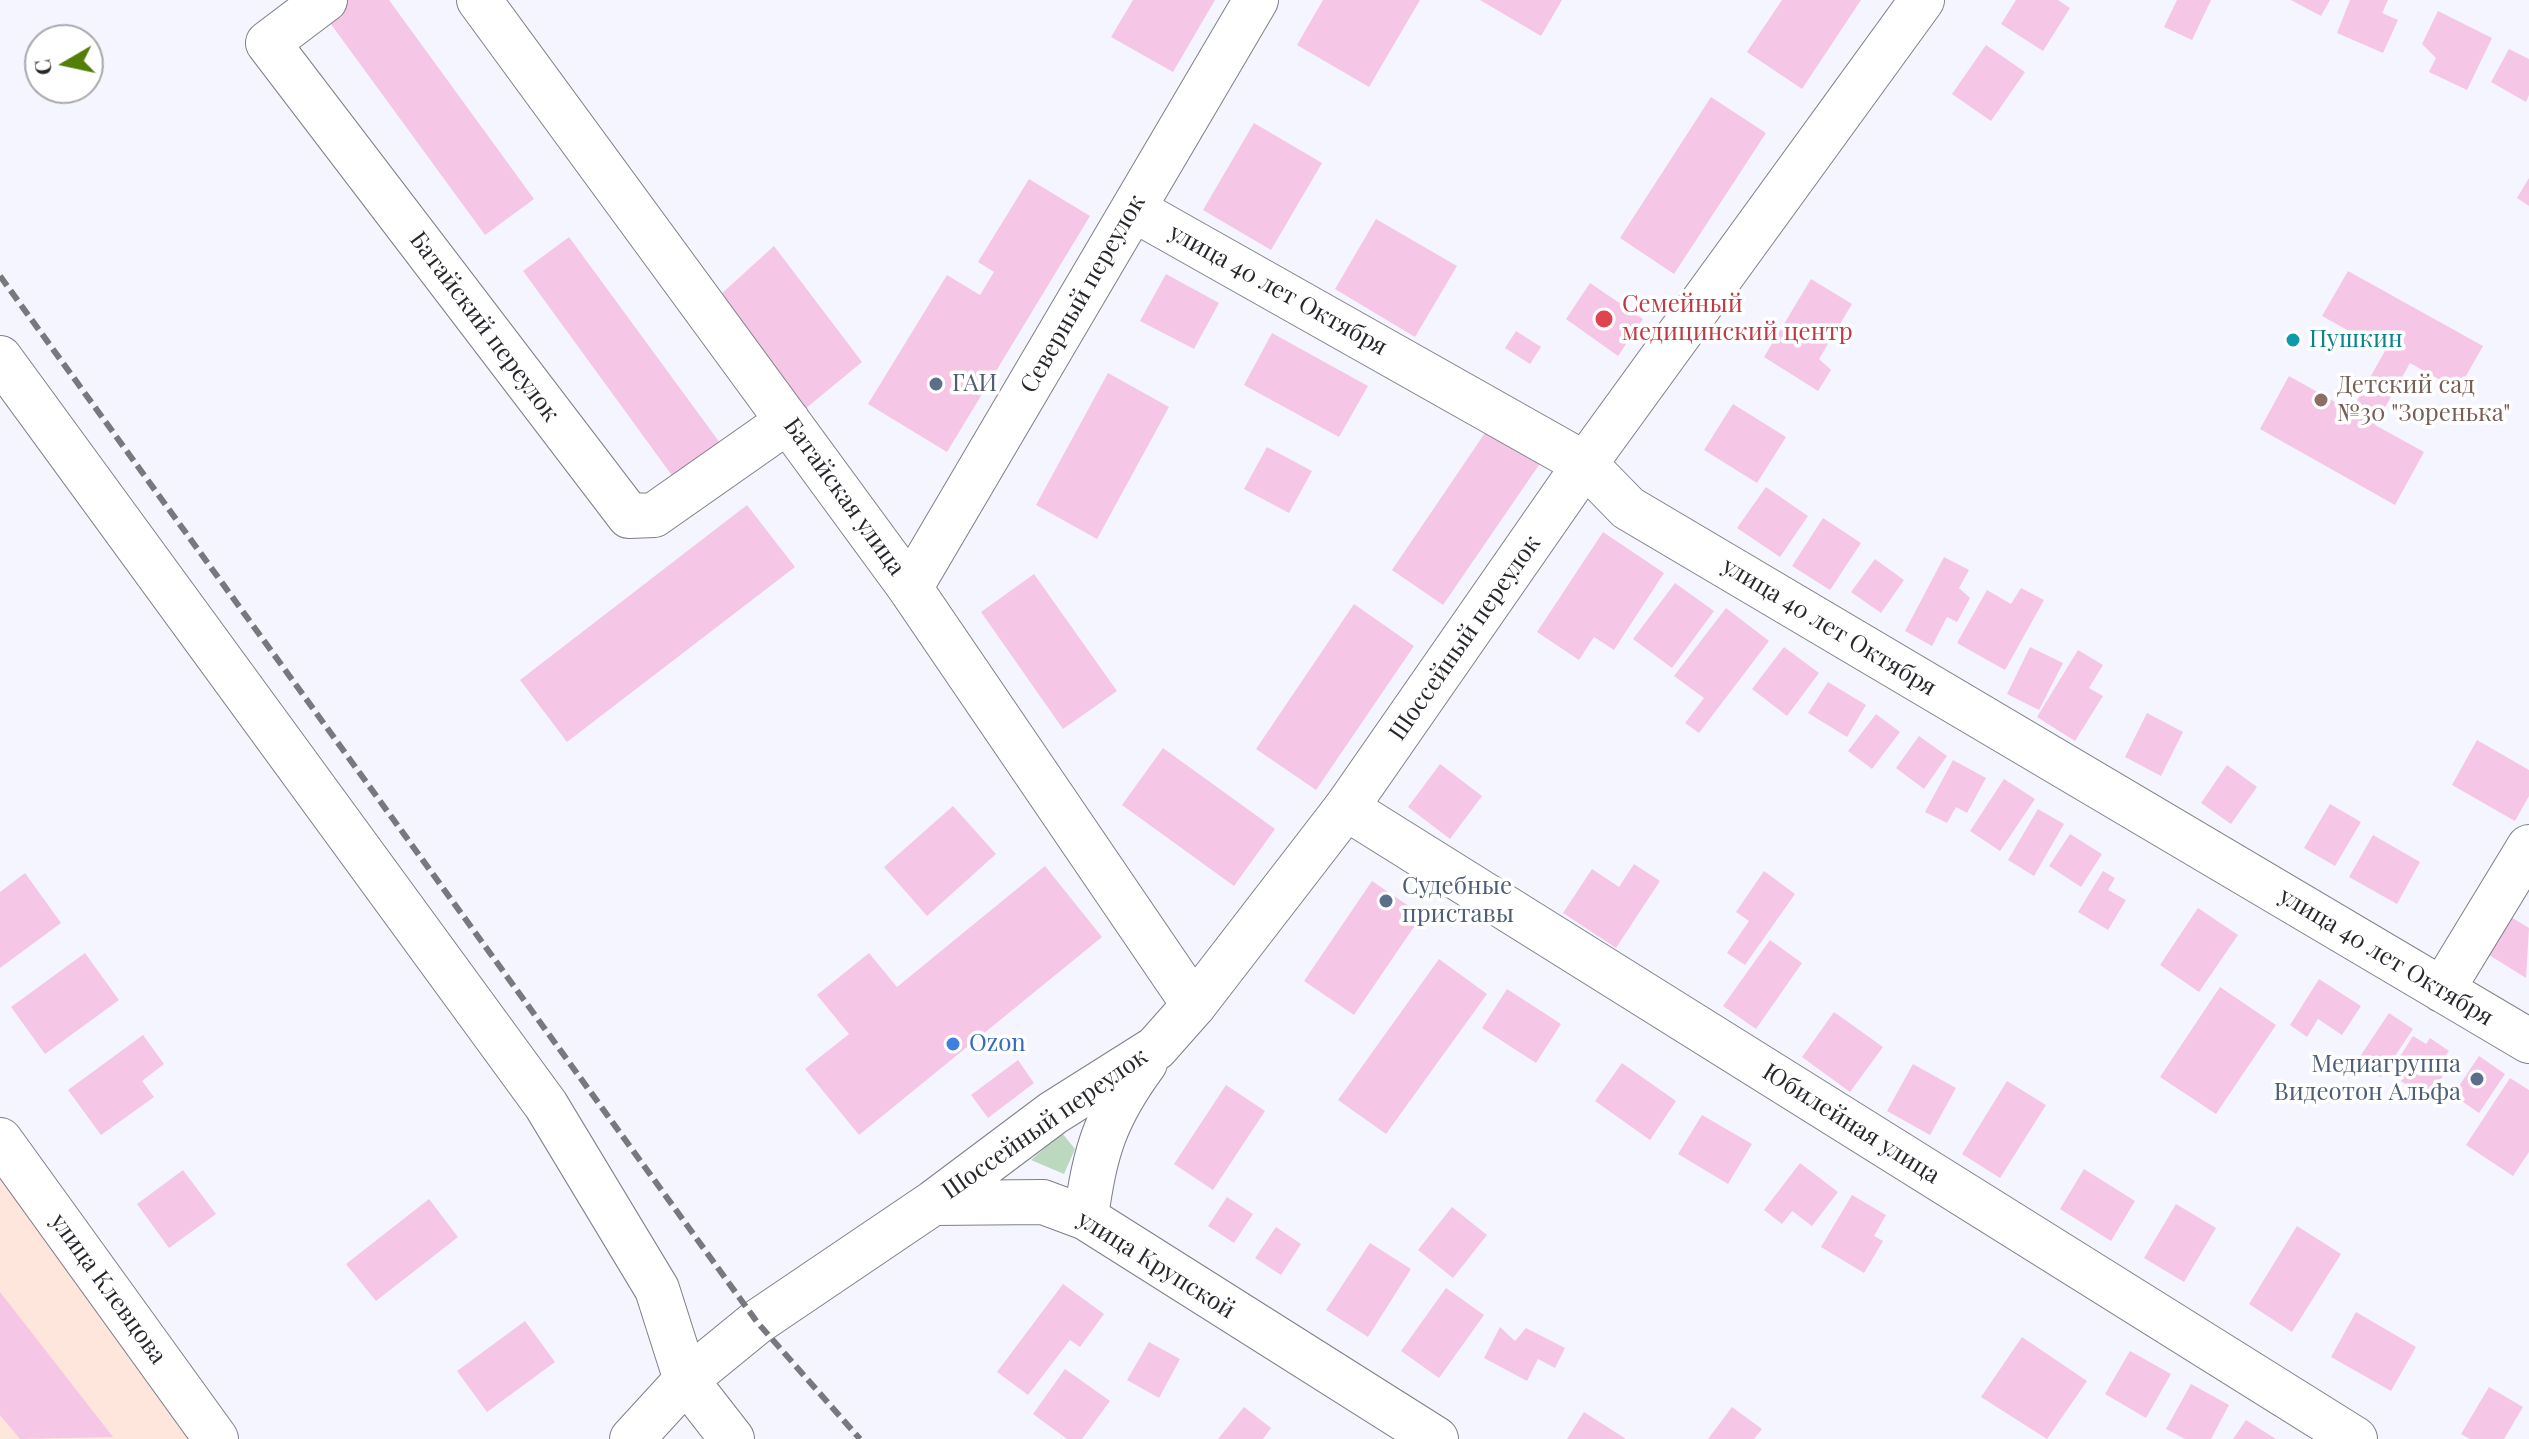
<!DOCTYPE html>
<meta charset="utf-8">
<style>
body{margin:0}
#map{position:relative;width:2529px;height:1439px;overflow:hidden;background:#f4f5ff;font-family:"Playfair Display",serif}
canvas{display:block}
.north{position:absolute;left:24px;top:24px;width:80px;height:80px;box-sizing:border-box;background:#fff;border:2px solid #a9a9ab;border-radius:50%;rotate:261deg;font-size:22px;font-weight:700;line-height:32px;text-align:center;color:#27282c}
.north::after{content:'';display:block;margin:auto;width:28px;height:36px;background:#537f07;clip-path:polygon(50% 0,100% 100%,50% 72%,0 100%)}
</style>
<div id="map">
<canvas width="2529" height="1439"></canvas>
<div class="north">С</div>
</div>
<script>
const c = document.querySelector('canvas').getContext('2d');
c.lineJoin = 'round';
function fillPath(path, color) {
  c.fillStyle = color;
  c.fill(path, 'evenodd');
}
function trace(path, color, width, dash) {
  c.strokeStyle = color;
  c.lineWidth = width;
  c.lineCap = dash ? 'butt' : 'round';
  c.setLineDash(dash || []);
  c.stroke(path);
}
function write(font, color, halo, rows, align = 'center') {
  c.font = font + ' "Playfair Display",serif';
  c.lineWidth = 7;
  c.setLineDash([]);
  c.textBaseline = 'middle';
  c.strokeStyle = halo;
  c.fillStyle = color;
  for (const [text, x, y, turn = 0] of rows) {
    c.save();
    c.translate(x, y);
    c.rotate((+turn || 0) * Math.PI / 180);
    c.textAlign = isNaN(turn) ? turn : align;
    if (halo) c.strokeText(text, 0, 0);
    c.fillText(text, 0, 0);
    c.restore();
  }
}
fillPath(new Path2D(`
 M0 1162 200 1439H0Z`), '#fee6dc');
fillPath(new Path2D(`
 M1062 1133 1075 1149 1064 1174 1031 1160Z`), '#bcd8bf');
fillPath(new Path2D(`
 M347 0H389L534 199 485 235 325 16Z
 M1133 0H1215L1173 72 1111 37Z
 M1323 0H1420L1369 87 1297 45Z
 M1480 0H1562L1541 36Z
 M1782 0H1861L1802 89 1747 52Z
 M2016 0H2058L2070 8 2043 51 2001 24Z
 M2177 0H2211L2192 40 2164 27Z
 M2291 0H2330L2321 16Z
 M2350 0H2388L2382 13 2398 20 2383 53 2337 33Z
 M2438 11 2492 38 2467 90 2429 72 2436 58 2422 44Z
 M1986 45 2025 72 1991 121 1952 94Z
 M2509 49 2529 59V95L2526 102 2491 82Z
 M1711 97 1766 133 1674 274 1620 238Z
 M1254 123 1322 163 1271 250 1203 210Z
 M2529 178V206L2517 198Z
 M1029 179 1090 216 947 452 868 404 947 275 980 295 994 272 978 262Z
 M1376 219 1457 266 1415 337 1335 289Z
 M569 237 723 447 676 481 523 271Z
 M774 246 862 362 805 409 720 295Z
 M2348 271 2483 346 2458 390 2410 363 2375 425 2424 452 2395 505 2260 429 2289 376 2351 411 2385 351 2322 316Z
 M1166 274 1219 303 1194 349 1140 321Z
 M1811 279 1852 304 1819 359 1831 370 1818 391 1764 357Z
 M1590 283 1643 319 1618 356 1566 319Z
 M1516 331 1541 347 1530 364 1505 348Z
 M1272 333 1368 386 1339 437 1244 385Z
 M1108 373 1169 407 1097 539 1036 505Z
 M1733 404 1786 437 1757 483 1704 450Z
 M1489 427 1541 462 1443 605 1392 570Z
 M1267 447 1312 471 1289 513 1244 489Z
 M1766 487 1808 516 1780 557 1737 528Z
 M747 505 795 567 567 742 520 680Z
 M1823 518 1861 543 1830 590 1792 566Z
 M1603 532 1664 573 1614 650 1594 637 1579 660 1537 632Z
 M1944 557 1969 570 1959 588 1970 598 1957 622 1947 617 1932 646 1905 631Z
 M1875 559 1904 580 1881 613 1851 592Z
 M1034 574 1117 691 1063 729 981 612Z
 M1675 583 1714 611 1672 668 1633 639Z
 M2021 588 2044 600 2005 670 1957 643 1987 590 2011 604Z
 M1354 604 1414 646 1316 790 1256 749Z
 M1726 608 1769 641 1699 733 1685 723 1704 698 1674 676Z
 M1784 647 1819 673 1787 716 1752 689Z
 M2030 647 2063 663 2039 710 2007 694Z
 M2078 650 2103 665 2089 688 2103 696 2075 741 2037 717Z
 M1828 682 1866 705 1847 737 1808 713Z
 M2147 713 2183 732 2161 776 2125 757Z
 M1876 714 1900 732 1872 769 1848 751Z
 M1919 736 1947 756 1924 789 1896 768Z
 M2477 740 2529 770V796L2515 821 2452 785Z
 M1163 748 1275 829 1234 886 1122 805Z
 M1953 760 1986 778 1967 813 1956 807 1947 823 1925 812Z
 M1440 764 1482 796 1450 839 1408 807Z
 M2227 765 2257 787 2231 824 2201 803Z
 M2004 779 2035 799 2000 851 1970 831Z
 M2330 804 2361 822 2335 866 2304 848Z
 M953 806 996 854 927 916 884 867Z
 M2038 809 2064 824 2034 876 2008 860Z
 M2070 834 2102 854 2081 887 2049 866Z
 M2373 835 2420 862 2397 904 2349 877Z
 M1634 864 1660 881 1616 948 1563 913 1592 869 1619 887Z
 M1045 866 1102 937 859 1135 805 1069 849 1034 817 995 869 953 897 987Z
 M1764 871 1795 894 1745 965 1727 953 1749 921 1736 912Z
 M2103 871 2115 878 2108 890 2126 900 2108 930 2078 912Z
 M25 873 61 923 0 968V892Z
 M1372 881 1422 915 1354 1015 1304 981Z
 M2198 908 2238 935 2199 992 2160 965Z
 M2511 917 2529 928 2526 978 2489 955Z
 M1770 940 1802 963 1756 1029 1723 1006Z
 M85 953 119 1000 45 1054 11 1007Z
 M1439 959 1487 994 1386 1134 1338 1100Z
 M2319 979 2361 1006 2342 1035 2318 1019 2307 1037 2290 1025Z
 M2220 987 2276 1025 2216 1114 2160 1077Z
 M1507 989 1561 1024 1536 1063 1482 1028Z
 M1834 1012 1883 1047 1850 1092 1802 1057Z
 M2389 1013 2413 1029 2381 1077 2357 1061Z
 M143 1035 164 1064 142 1081 154 1097 101 1135 68 1090Z
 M2413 1036 2426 1044 2430 1038 2449 1051 2443 1060 2450 1065 2428 1099 2401 1081 2410 1066 2399 1058Z
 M2479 1056 2505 1074 2479 1113 2453 1095Z
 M1018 1060 1034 1083 988 1118 971 1095Z
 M1622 1063 1676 1101 1650 1140 1595 1101Z
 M1913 1064 1956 1088 1930 1135 1887 1111Z
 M2510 1078 2529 1090V1152L2513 1176 2466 1145Z
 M2007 1081 2046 1105 2000 1178 1962 1154Z
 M1226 1085 1265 1111 1213 1190 1174 1164Z
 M1702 1115 1752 1144 1728 1184 1678 1154Z
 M1800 1163 1838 1192 1812 1226 1792 1211 1782 1224 1764 1210Z
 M2084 1169 2135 1201 2111 1241 2060 1209Z
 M183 1170 216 1214 169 1248 137 1204Z
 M1852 1195 1886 1215 1874 1236 1883 1241 1864 1273 1821 1247Z
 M1227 1197 1253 1214 1234 1243 1208 1226Z
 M429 1199 458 1237 376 1301 346 1264Z
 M2176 1204 2216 1228 2184 1282 2144 1258Z
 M1452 1207 1487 1235 1453 1278 1418 1250Z
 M2297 1226 2341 1254 2292 1332 2249 1304Z
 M1276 1227 1301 1244 1281 1275 1255 1258Z
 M1370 1243 1411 1269 1368 1337 1326 1310Z
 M1063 1284 1104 1314 1080 1347 1070 1340 1028 1395 997 1372Z
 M1446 1288 1484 1315 1439 1378 1401 1351Z
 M0 1292 113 1437 20 1439 0 1415Z
 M2356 1312 2416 1347 2391 1391 2331 1357Z
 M525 1321 555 1362 487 1412 457 1371Z
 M1500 1327 1515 1341 1526 1328 1565 1348 1555 1368 1538 1359 1527 1381 1484 1358Z
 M2022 1337 2087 1381 2047 1439 1981 1397Z
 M1149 1342 1180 1359 1159 1398 1127 1380Z
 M2130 1351 2171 1374 2146 1418 2105 1394Z
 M1065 1369 1110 1401 1082 1439H1067L1033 1414Z
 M2191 1384 2229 1405 2211 1439H2185L2166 1429Z
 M2489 1387 2523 1407 2504 1439H2470L2461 1434Z
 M1244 1407 1271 1428 1263 1439H1218Z
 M1732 1407 1762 1429 1754 1439H1708Z
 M1584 1412 1626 1439H1567Z
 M2246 1420 2276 1439H2233Z`), '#f6c6e6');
const minor = new Path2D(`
 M325 0 268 43 629 516 654 515 788 421
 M479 0 910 588 1194 1005
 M1133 209 1585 464 1628 508 2529 1041
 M0 358 546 1105 657 1289 686 1380 732 1439
 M910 588 1256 0
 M1346 808 2355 1439
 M2442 990 2529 847
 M0 1140 216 1439`);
const major = new Path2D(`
 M933 1203 1043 1202 1086 1218 1436 1439
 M1086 1218C1094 1152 1106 1116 1145 1063
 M632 1439 686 1380 757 1322 933 1203 1053 1113 1156 1048 1194 1005 1346 808 1585 464 1922 0`);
trace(minor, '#7e7f8a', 46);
trace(major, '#7e7f8a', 46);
trace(minor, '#fff', 44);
trace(major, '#fff', 44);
trace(new Path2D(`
 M0 276 757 1322 860 1439`), '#78797f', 6, [12, 6]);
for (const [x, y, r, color] of [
 [1604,319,10,"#e0444e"],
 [2293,340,8,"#0f9aa8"],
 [936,384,8,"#5c6f8a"],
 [2321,400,8,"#8d6e63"],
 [1386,901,8,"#5c6f8a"],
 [953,1044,8,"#3f7fe0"],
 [2477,1079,8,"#5c6f8a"]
]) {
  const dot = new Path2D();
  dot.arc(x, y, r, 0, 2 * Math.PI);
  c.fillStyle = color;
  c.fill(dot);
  trace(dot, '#fff', 3);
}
write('24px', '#27282c', '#fff', [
 ["улица 40 лет Октября",1278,290,29],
 ["Северный переулок",1083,294,-60],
 ["Батайский переулок",484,327,53],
 ["Батайская улица",844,497,54],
 ["улица 40 лет Октября",1829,627,31],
 ["Шоссейный переулок",1465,638,-55],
 ["улица 40 лет Октября",2386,957,31],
 ["Шоссейный переулок",1045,1124,-35],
 ["Юбилейная улица",1851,1124,32],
 ["улица Крупской",1156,1265,32],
 ["улица Клевцова",108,1289,54]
]);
write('24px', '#be3a42', '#fff', [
 ["Семейный",1622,305],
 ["медицинский центр",1622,333]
], 'left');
write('24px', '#0d838f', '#fff', [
 ["Пушкин",2309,340]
], 'left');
write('24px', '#4e5e75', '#fff', [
 ["ГАИ",952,384],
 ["Судебные",1402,887],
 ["приставы",1402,915],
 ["Медиагруппа",2461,1065,"right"],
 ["Видеотон Альфа",2461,1093,"right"]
], 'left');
write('24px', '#785e54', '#fff', [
 ["Детский сад",2337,386],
 ["№30 \"Зоренька\"",2337,414]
], 'left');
write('24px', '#366cbe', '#fff', [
 ["Ozon",969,1044]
], 'left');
</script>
